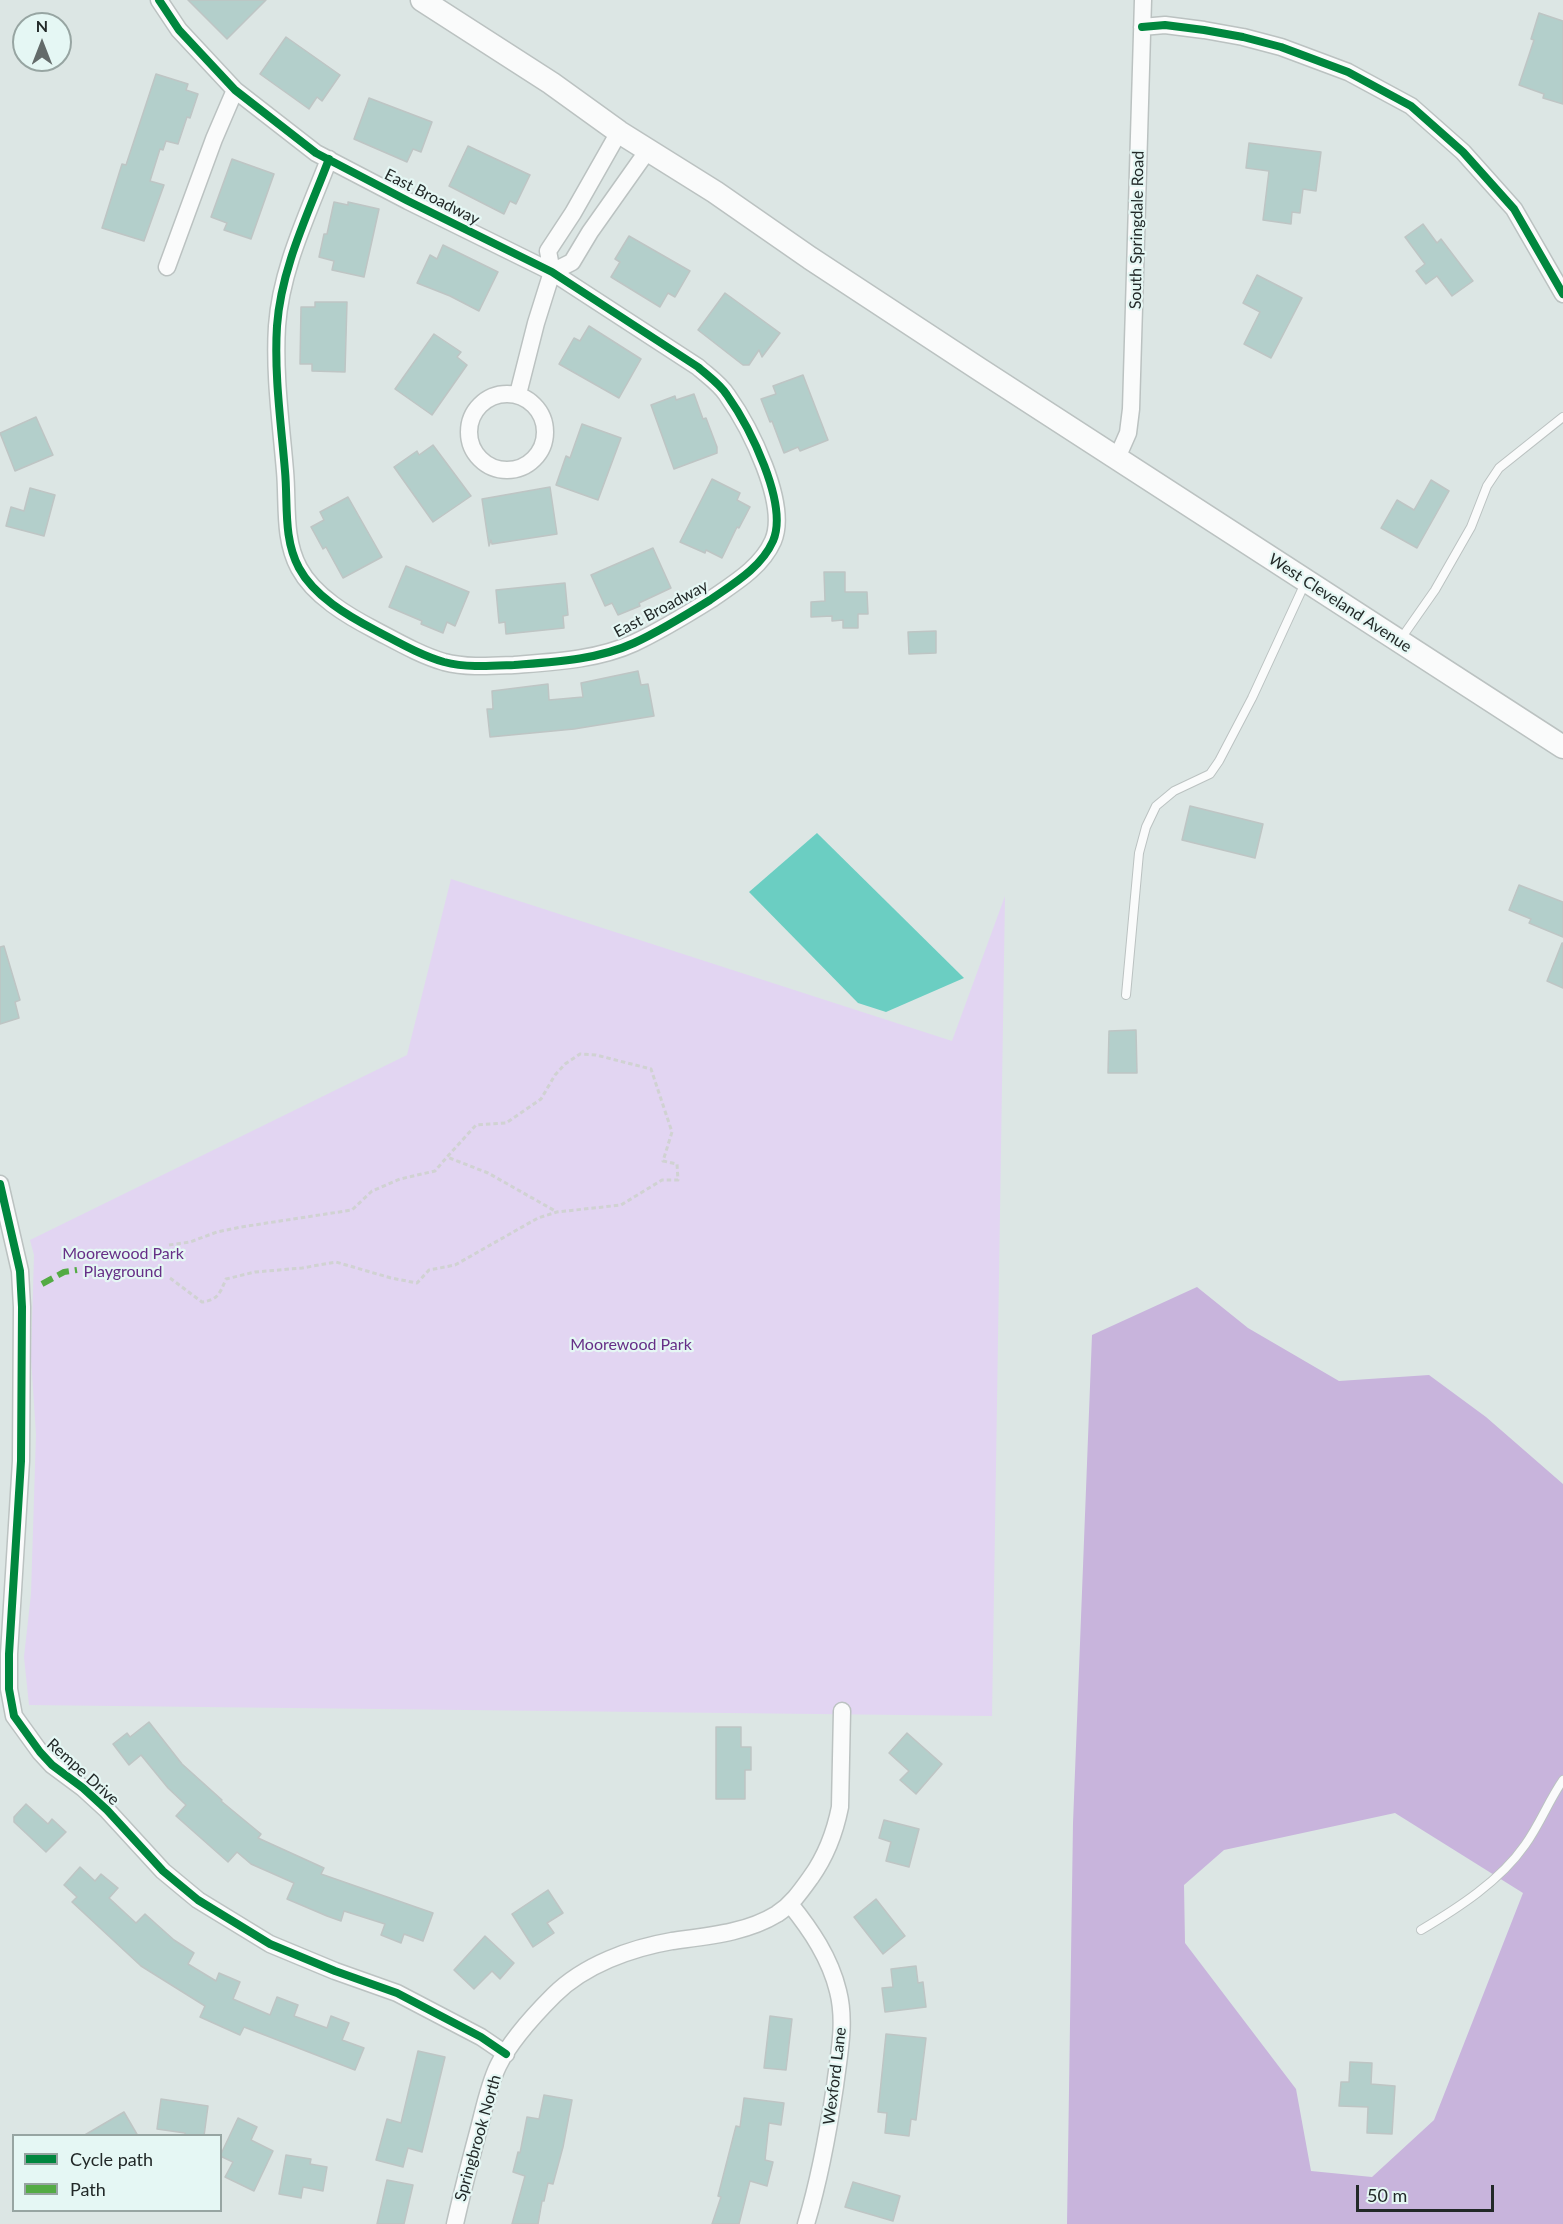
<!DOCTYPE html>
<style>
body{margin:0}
#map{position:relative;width:1563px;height:2224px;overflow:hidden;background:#dce6e4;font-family:Lato,sans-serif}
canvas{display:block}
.legend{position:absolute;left:12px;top:2134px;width:210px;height:78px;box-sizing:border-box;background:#e5f7f4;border:2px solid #97a5a2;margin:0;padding:8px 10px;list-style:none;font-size:18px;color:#222928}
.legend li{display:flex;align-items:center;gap:12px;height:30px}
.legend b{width:30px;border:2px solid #97a5a2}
.north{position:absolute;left:12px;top:12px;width:60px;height:60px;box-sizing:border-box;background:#e5f7f4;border:2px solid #97a5a2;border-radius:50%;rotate:0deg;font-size:16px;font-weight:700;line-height:24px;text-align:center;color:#222928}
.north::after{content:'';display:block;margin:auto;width:21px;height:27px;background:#636b6a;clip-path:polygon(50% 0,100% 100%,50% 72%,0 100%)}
.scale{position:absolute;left:1356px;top:2185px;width:138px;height:27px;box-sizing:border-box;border:3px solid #222928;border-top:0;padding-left:8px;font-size:18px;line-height:21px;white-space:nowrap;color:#222928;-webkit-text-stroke:4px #e5f7f4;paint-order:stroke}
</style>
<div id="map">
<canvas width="1563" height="2224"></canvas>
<ul class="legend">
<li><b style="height:8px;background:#00873e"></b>Cycle path</li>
<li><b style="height:8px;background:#53ab44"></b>Path</li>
</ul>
<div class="north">N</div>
<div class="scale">50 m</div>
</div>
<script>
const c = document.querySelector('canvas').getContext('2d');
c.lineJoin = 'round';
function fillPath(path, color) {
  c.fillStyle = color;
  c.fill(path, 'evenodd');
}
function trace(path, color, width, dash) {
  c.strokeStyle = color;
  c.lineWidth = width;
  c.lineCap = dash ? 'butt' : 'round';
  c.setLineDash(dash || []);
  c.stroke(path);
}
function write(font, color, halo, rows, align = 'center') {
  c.font = font + ' Lato,sans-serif';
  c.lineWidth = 4.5;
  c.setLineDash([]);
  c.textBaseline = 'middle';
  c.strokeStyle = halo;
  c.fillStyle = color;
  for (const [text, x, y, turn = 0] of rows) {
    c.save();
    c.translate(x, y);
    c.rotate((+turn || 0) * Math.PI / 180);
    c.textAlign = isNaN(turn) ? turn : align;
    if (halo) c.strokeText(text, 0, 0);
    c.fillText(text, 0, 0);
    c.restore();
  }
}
fillPath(new Path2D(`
 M451 879 952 1041 1005 896 992 1716 29 1705 24 1657 31 1594 36 1434 31 1358 34 1255 30 1240 407 1055Z`), '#e2d5f2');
fillPath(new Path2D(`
 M1197 1287 1248 1328 1339 1381 1429 1375 1486 1417 1563 1484V2224H1067L1073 1823 1092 1335ZM1395 1813 1523 1893 1434 2120 1372 2177 1311 2171 1296 2089 1185 1943 1184 1885 1224 1850Z`), '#c8b4dc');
fillPath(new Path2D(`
 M817 833 964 978 886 1012 858 1003 749 892Z`), '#6bcec2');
const building = new Path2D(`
 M188 0H266L227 39Z
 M1539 13 1563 21V104L1543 98 1544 94 1519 85 1534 40 1531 39Z
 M286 37 340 75 322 101 317 97 309 109 260 74Z
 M156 74 188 84 186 90 198 94 190 118 187 117 178 144 166 141 163 150 160 149 150 181 164 185 144 241 102 228 122 164 126 165Z
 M369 98 432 122 421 152 413 149 407 162 354 139Z
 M1249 143 1321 152 1316 191 1303 189 1300 213 1292 212 1291 224 1263 220 1269 171 1246 168Z
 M468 146 530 175 516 204 510 201 504 214 449 186Z
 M232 159 274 174 251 239 224 230 227 223 211 217Z
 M334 202 348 205V202L379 209 364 277 332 270 334 261 319 257 324 234H327Z
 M1423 224 1437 243 1441 239 1473 281 1452 296 1437 276 1426 284 1416 271 1425 264 1405 237Z
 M629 236 690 271 675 297 668 293 660 307 611 277 620 262 615 259Z
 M443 245 498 272 479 311 450 296 417 283 430 255 437 259Z
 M1257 275 1302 298 1271 358 1244 344 1260 312 1243 303Z
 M725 293 780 333 762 357 759 350 749 365H743L698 330Z
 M315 302H347L345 372 312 371V364H300L301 307H315Z
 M589 326 641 359 619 398 559 364 574 338 580 341Z
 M434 334 461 352 457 357 467 365 432 415 395 389Z
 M803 375 828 440 800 451 798 447 784 453 772 421 770 422 761 399 776 394 773 386Z
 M694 394 703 419 706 418 717 447V453L674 469 651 405 675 396 676 400Z
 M36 417 53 455 15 471 0 433Z
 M582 424 621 438 598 500 556 485 566 456 570 458Z
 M433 445 471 496 433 522 394 467 417 451 419 455Z
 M712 479 740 493 737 500 750 507 739 528 737 527 722 558 706 550 705 553 680 542Z
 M1431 480 1449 491 1417 548 1381 528 1397 500 1414 510Z
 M550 487 557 534 492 544 491 540 489 546 482 499Z
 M30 488 55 495 44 536 6 526 11 507 24 511Z
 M348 497 382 557 343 578 326 547 323 549 311 527 324 520 320 512Z
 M653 548 671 588 639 603 640 606 618 615 612 603 605 606 591 575Z
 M406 566 469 592 455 626 447 622 443 633 421 624 422 621 389 607Z
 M824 572H845V592H867L868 614H858V628H843V620L832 621V616L811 617V602L825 601Z
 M565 583 568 615 563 616 564 628 506 634 505 622 499 623 496 590Z
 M936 631V653L909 654 908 632Z
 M638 671 641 685 648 684 654 716 574 729 490 737 487 709H493L492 691 548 684 549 700 583 697 581 683Z
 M1190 806 1263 824 1255 858 1182 840Z
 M1519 885 1563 902V937L1529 923 1531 919 1509 910Z
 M1562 943H1563V988L1547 981Z
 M4 946 20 1000 15 1002 19 1018 0 1024V947Z
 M1136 1030 1137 1073H1108L1109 1031Z
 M149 1722 182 1764 222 1800 221 1801 261 1834 258 1838 324 1868 321 1874 433 1913 423 1941 404 1934 401 1943 381 1935 385 1924 344 1911 341 1921 327 1916 287 1899 294 1883 251 1864 237 1852 228 1862 176 1816 186 1805 168 1788 141 1755 129 1765 113 1744 127 1733 130 1737Z
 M716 1727H741V1747H751V1770H745V1799H716Z
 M907 1733 942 1764 916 1794 900 1780 909 1771 889 1753Z
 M26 1804 48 1824 52 1819 66 1832 46 1852 14 1822V1817Z
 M884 1820 919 1829 909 1867 886 1861 891 1842 879 1838Z
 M80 1867 95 1881 101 1874 118 1888 109 1898 136 1923 145 1914 174 1940 194 1953 188 1964 216 1981 219 1973 240 1982 233 1999 270 2015 277 1997 298 2005 294 2016 327 2028 331 2016 349 2023 342 2040 364 2048 355 2070 244 2027 240 2035 200 2017 205 2006 141 1966 72 1902 77 1897 64 1885Z
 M548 1890 563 1913 547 1923 554 1933 533 1947 512 1914Z
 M876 1899 905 1936 883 1954 854 1917Z
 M485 1936 514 1963 500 1979 492 1971 474 1989 454 1970Z
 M916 1966 918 1983 923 1982 926 2007 885 2012 882 1988 893 1987 891 1969Z
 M770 2016 792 2019 786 2070 764 2068Z
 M886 2034 926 2038 916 2120 911 2119 909 2136 885 2133 887 2113 878 2112Z
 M418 2051 445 2057 422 2152 408 2148 403 2167 376 2160 387 2119 401 2123Z
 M1350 2062 1372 2063 1371 2084 1395 2086 1392 2134 1367 2133 1368 2107 1339 2106 1341 2082H1349Z
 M544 2095 572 2100 563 2147 553 2184 548 2183 544 2201H542L538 2224H512L525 2176 513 2172 518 2152 520 2153 527 2117 539 2119Z
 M744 2098 784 2103 781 2125 769 2123 765 2160 773 2162 767 2186 750 2181 739 2224H712L721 2197 718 2196 736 2126 740 2127Z
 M161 2099 208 2106 204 2136H185V2133L157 2129Z
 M124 2112 138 2136H83Z
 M238 2118 257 2127 251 2140 273 2151 254 2191 225 2177 233 2162 220 2156Z
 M286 2155 311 2159 310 2164 327 2167 323 2191 303 2187 301 2198 279 2194Z
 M387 2180 413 2185 404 2224H377Z
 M853 2182 900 2196 893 2221 845 2207Z`);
fillPath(building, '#b3cfcb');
trace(building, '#bec5c4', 1.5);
const lane = new Path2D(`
 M1400 640 1435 590 1471 527 1487 486 1499 468 1563 417
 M1126 995 1139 853 1146 827 1156 806 1174 791 1210 774 1219 761 1252 698 1306 581
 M1421 1930C1458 1908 1500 1881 1525 1845 1540 1824 1549 1800 1563 1780`);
const street = new Path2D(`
 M159 0 179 30 235 90 316 153 408 201 552 272 698 367C708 376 720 384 727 395 749 426 789 504 773 541 761 568 733 584 710 600 686 615 660 631 634 643 597 660 553 662 514 665 491 666 467 668 444 662 420 655 398 642 375 630 348 616 314 596 299 568 283 538 288 504 285 471 281 423 274 374 277 326 281 268 309 212 329 159
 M1142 27 1165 25 1204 30 1243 37 1281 47 1348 72 1411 106 1463 152 1514 209 1563 294
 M167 267 214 139 235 90
 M552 272 572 262 590 232 648 150
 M469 432a38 38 0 1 1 76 0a38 38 0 1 1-76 0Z
 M518 394 536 323 552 272 548 251 573 213 619 132
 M1117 458 1128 433 1131 409 1143 0
 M0 1184 20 1271 22 1307 21 1461 9 1654V1689L14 1716 40 1752 52 1765 83 1788 107 1810 163 1871 198 1900 270 1944 335 1971 397 1993 481 2037 506 2054
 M790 1904C811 1930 830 1958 838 1991 846 2022 839 2054 835 2086 828 2133 820 2178 806 2224
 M455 2224C462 2193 470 2162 478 2132 484 2110 488 2087 498 2066 510 2041 534 2015 554 1995 584 1965 631 1948 672 1941 708 1936 746 1933 777 1914 792 1904 801 1891 811 1877 826 1856 835 1832 840 1807L842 1711`);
const secondary = new Path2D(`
 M422 0 551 83 619 132 715 192 810 258 979 369 1563 747`);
trace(lane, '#bbc2c1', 10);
trace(street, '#bbc2c1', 19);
trace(secondary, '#bbc2c1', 25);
trace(new Path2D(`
 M169 1245 190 1242 217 1232 241 1227 352 1210 372 1191 400 1179 435 1171 447 1157
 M170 1278 202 1302C218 1300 220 1293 226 1279L255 1272 302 1268 336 1262 391 1278 417 1283 429 1270 455 1265 538 1218 557 1212 621 1205 662 1180H678L677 1164 663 1161 672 1132 651 1069 596 1055 580 1054 565 1064 555 1075 541 1099 506 1123 476 1125 447 1157 488 1173 557 1212`), '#d0d2d2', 3, [4.5, 3]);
trace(lane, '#fafbfb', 8);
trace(street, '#fafbfb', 16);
trace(secondary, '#fafbfb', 22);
trace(new Path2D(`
 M42 1284 64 1272 77 1270`), '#53ab44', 6, [12, 6]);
trace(new Path2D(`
 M159 0 179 30 235 90 316 153 408 201 552 272 698 367C708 376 720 384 727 395 749 426 789 504 773 541 761 568 733 584 710 600 686 615 660 631 634 643 597 660 553 662 514 665 491 666 467 668 444 662 420 655 398 642 375 630 348 616 314 596 299 568 283 538 288 504 285 471 281 423 274 374 277 326 281 268 309 212 329 159
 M1142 27 1165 25 1204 30 1243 37 1281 47 1348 72 1411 106 1463 152 1514 209 1563 294
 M0 1184 20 1271 22 1307 21 1461 9 1654V1689L14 1716 40 1752 52 1765 83 1788 107 1810 163 1871 198 1900 270 1944 335 1971 397 1993 481 2037 506 2054`), '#00873e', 8);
write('16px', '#222928', '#e5f7f4', [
 ["East Broadway",432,197,27],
 ["South Springdale Road",1137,230,-89],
 ["West Cleveland Avenue",1340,603,33],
 ["East Broadway",661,609,-28],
 ["Rempe Drive",83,1772,42],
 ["Wexford Lane",835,2076,-83],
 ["Springbrook North",478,2138,-74]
]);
write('16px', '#662f87', '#e5f7f4', [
 ["Moorewood Park",123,1254],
 ["Playground",123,1272],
 ["Moorewood Park",631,1345]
]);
</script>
